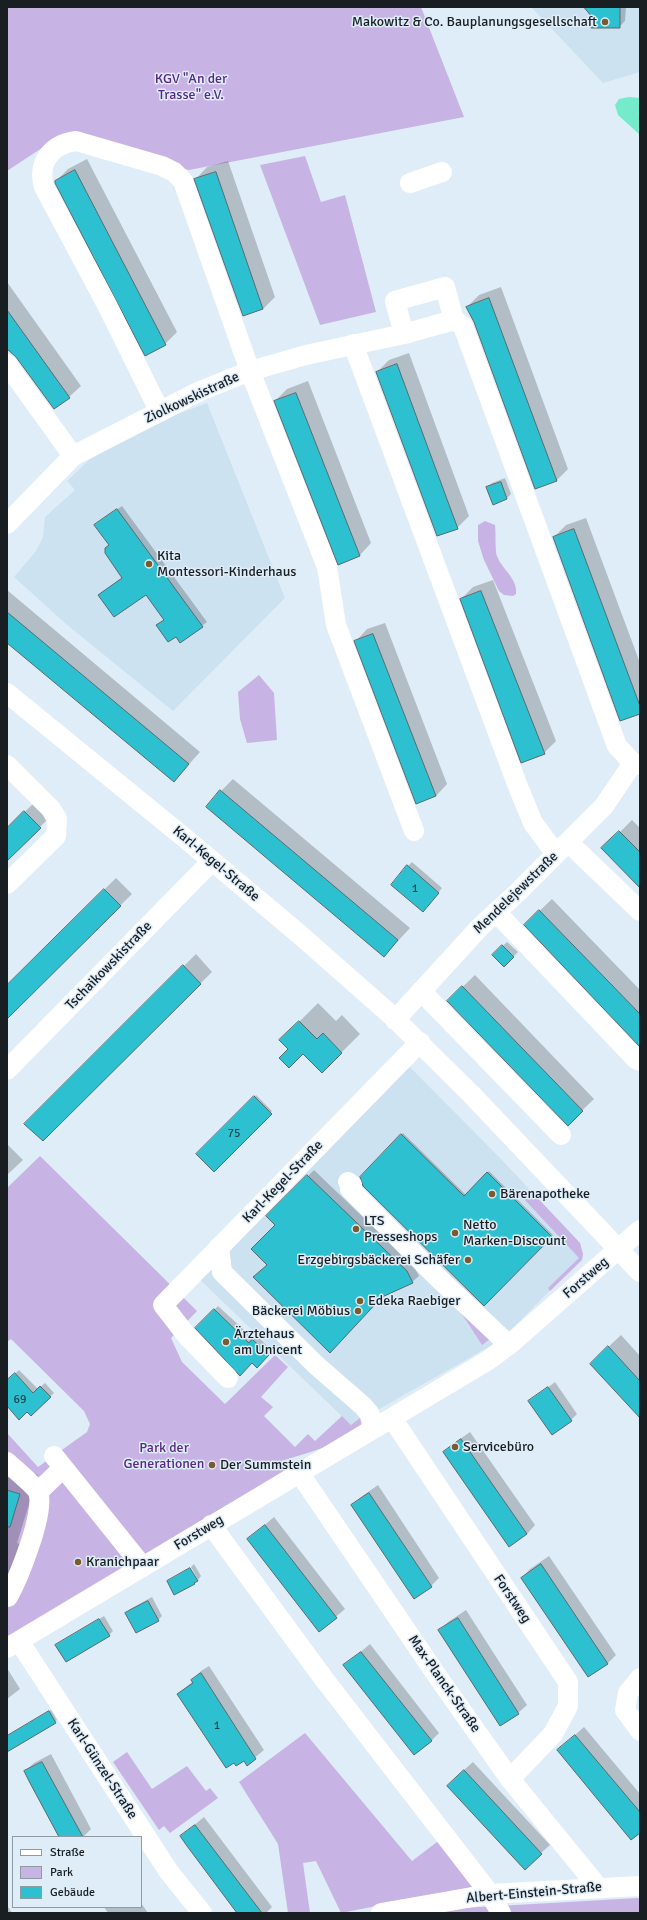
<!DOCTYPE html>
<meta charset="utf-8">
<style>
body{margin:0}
#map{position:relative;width:647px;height:1920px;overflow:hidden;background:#dfedf8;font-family:Signika,sans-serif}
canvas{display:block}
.frame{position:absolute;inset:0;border:8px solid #181e21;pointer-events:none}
.legend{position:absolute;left:12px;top:1836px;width:130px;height:72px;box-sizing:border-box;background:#dfedf8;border:1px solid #8f9aa2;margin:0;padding:5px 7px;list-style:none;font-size:12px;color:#181e21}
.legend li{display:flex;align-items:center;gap:8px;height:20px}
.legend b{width:20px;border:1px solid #8f9aa2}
</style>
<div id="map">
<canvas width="647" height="1920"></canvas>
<div class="frame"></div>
<ul class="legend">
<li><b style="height:5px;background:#fff"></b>Straße</li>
<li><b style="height:11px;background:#c8b3e5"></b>Park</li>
<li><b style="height:11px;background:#2dc0d0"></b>Gebäude</li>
</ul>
</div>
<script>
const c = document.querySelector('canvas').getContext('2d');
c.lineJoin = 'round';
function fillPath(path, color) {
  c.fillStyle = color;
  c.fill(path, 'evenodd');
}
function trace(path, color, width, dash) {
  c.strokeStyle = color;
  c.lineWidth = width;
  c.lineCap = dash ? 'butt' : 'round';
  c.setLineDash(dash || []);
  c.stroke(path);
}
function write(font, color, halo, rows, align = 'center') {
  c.font = font + ' Signika,sans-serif';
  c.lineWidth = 3;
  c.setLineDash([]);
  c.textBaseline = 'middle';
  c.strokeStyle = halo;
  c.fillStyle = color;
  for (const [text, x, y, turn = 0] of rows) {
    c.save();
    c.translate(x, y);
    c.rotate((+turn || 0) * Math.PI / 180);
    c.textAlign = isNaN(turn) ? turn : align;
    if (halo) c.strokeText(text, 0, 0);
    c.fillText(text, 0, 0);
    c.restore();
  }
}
fillPath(new Path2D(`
 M531 7H640V72L603 83Z
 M207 403 285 598 173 711 66 624 14 577 36 551 43 537 45 517 75 490 67 481 89 460 131 436 173 416Z
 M407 1064 501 1159 580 1243 583 1257 515 1326 494 1344 351 1425 196 1276Z`), '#cce2f1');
fillPath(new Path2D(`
 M7 7H421L464 117 189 170 51 142 7 171Z
 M305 156 321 202 345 195 376 312 320 325 260 165Z
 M485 521 495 525C496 532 495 551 497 556 502 570 518 578 516 594L513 596 504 595 499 591 484 560 478 541V525Z
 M259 675 274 693 277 740 247 743 240 719 238 692Z
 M40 1156 197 1311 171 1338 182 1362 225 1404 275 1355 288 1367 261 1397 273 1407 264 1416 295 1447 308 1434 315 1441 342 1416 351 1425 360 1418C361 1421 362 1425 360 1427 354 1441 297 1456 281 1461L289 1470 7 1641V1433L38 1467 87 1432 90 1424 84 1411 11 1339 7 1342V1188Z
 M531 1191 580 1243 583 1254 582 1260 550 1291 548 1288 579 1258 524 1199Z
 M458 1308 493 1337 482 1345Z
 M305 1733 412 1861 441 1839 477 1886 341 1913 316 1861 303 1863 310 1913H288L278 1844 239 1782Z
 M127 1752 152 1789 187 1766 206 1791 210 1788 218 1798 170 1833 164 1826 159 1830 113 1762Z
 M638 1898 640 1899V1913H438L463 1908Z`), '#c8b3e5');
fillPath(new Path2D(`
 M629 97 640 98V135L618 115 615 105 619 99Z`), '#75ebcb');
fillPath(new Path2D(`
 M585 7H626L625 21 619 27 591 15Z
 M87 159 177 332 165 344 145 354 56 181 68 169Z
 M228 161 275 297 263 309 244 315 196 179 207 167Z
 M7 282 81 386 69 397 11 352 7 347Z
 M501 287 568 469 556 481 467 307 479 295Z
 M409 353 469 516 457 528 377 372 389 360Z
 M308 381 371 543 360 555 275 401 287 389Z
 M505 478 511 494 507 498 493 503 487 487 492 483Z
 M122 506 207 622 181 642 176 635 157 626 165 619 147 594 104 591 123 578 100 521Z
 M586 518 640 663V713L554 537 566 525Z
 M493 580 556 741 544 753 461 599 473 587Z
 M7 590 200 752 174 781 7 642Z
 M385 623 447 784 436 796 356 641 367 629Z
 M233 779 410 928 384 956 221 791Z
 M37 800 52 815 7 860V829Z
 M632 820 640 828V887L603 849Z
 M412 862 442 888 427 907 408 866Z
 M116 878 132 894 7 1017V986Z
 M552 899 640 990V1045L525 925Z
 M507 942 518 952 504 966 493 955Z
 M196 954 212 972 43 1140 66 1083Z
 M475 975 594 1099 568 1124 448 1001Z
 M318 1003 336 1021 342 1015 360 1034 341 1053H303L281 1040Z
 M256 1095 272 1111 214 1171 197 1154Z
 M403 1133 466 1195 489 1171 553 1235 484 1304 361 1177Z
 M7 1144 23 1160 7 1175Z
 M314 1170 413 1265 419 1276 412 1282 383 1296 268 1264 276 1225 267 1216Z
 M218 1306 254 1339 257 1336 272 1350 257 1366 197 1328Z
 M621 1335 640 1356V1416L603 1352Z
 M19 1370 38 1389 45 1383 54 1393 31 1415 27 1411 7 1405V1381Z
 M555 1382 577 1414 571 1420 529 1402Z
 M470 1432 535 1525 527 1534 509 1545 444 1452 453 1444Z
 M11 1466 38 1475 17 1543 28 1547 7 1584V1470Z
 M378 1485 439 1578 431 1586 352 1505 361 1497Z
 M274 1517 345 1609 319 1631 248 1539Z
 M549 1556 616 1655 608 1663 589 1676 522 1578 530 1569Z
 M194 1564 201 1576 198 1580 191 1567Z
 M189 1568 197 1581 175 1593 168 1582Z
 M152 1597 162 1616 158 1620 126 1613 130 1609Z
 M466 1610 527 1705 518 1713 500 1724 440 1630 448 1622Z
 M104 1616 113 1631 109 1635 57 1645Z
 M370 1644 439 1733 431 1741 345 1665Z
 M209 1666 264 1750 247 1764 178 1694 193 1681 192 1680 201 1671Z
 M7 1668 20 1689 7 1699Z
 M51 1710 57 1720 55 1722 7 1751V1736Z
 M584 1727 640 1794V1831L558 1750Z
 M51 1754 91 1829 83 1837H60L25 1771 34 1763Z
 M473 1762 550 1845 541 1853 456 1777Z
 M204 1817 272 1907 266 1913H239L181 1836Z
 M141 1903 148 1913H108L104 1907H141Z
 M7 1905 12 1913H7Z`), '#0003');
const building = new Path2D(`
 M584 7H620V28H591L590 15Z
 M75 170 166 345 145 356 55 183V181Z
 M216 172 263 309 243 316 194 179Z
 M489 298 557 481 535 489 474 322 466 307Z
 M7 310 70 398 54 409 16 357 7 349Z
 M397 364 458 529 437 536 376 372Z
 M296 393 360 556 338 565 274 401Z
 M501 482 507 499 493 505 486 487Z
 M117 509 203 627 180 643 176 637 168 642 156 625 164 620 146 595 114 617 98 595 122 578 105 553V548L109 545 94 525Z
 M574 529 640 706V714L620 721 553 537Z
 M481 591 545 754 521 763 460 599Z
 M7 612 189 764 174 782 7 643Z
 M373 634 436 796 416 804 354 641Z
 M220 790 398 940 384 957 206 807Z
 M24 811 41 828 7 861V828Z
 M619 831 640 852V888L601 848Z
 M407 865 439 893 423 912 391 885Z
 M104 889 121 906 7 1019V985Z
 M539 910 640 1014V1047L524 925Z
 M502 945 514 957 504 967 492 955Z
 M183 965 201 984 43 1141 24 1124Z
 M462 986 583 1111 568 1126 447 1001Z
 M299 1021 317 1039 323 1033 342 1053 322 1073 303 1054 289 1068 279 1058 288 1049 279 1040Z
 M254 1096 272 1114 214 1172 196 1154Z
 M401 1134 464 1196 487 1172 552 1237 484 1306 363 1186 360 1177Z
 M307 1175 407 1271 413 1283 382 1297 330 1353 253 1277 267 1265 251 1249 275 1225 266 1216Z
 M214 1309 249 1343 252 1339 269 1355 257 1368 252 1363 240 1376 195 1328Z
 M608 1346 640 1381V1418L590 1364Z
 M15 1373 33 1393 40 1386 51 1397 31 1416 27 1412 19 1420 7 1406V1380Z
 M548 1387 572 1421 552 1435 528 1401Z
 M461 1439 527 1534 509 1547 443 1452Z
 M7 1490 20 1494 10 1527H7Z
 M369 1493 432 1587 414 1599 351 1505Z
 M265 1525 337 1618 319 1632 247 1539Z
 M541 1564 608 1664 588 1677 521 1578Z
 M190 1568 198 1581 194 1583 195 1584 174 1595 167 1581Z
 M148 1601 159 1621 136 1633 125 1613Z
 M458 1618 519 1714 500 1726 438 1630Z
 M99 1619 110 1636 66 1662 55 1645Z
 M361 1652 432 1741 414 1755 343 1665Z
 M201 1673 256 1759 247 1766 244 1761 236 1766 234 1763 226 1768 177 1694 193 1683 191 1680Z
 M49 1711 56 1723 7 1752V1736Z
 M575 1735 640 1812V1833L631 1840 557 1750Z
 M42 1762 83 1837H59L30 1783 24 1771Z
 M464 1770 542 1854 525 1870 447 1786Z
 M195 1825 262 1913H237L187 1846 180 1836Z`);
fillPath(building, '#2dc0d0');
trace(building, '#596a6d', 1);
trace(new Path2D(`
 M410 183 442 172
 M404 334 395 301 445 287 454 320 463 326 617 746 633 763 640 765
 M353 344 517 784 533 823 556 854
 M7 364 73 456
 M160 412 106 303 44 187C37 162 52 144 76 141L162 166 174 172 183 181 250 371 327 567 336 625 414 831
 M7 524 73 456 200 391 250 371 306 355 404 334 454 320
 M7 693 186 839 299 934 391 1015 471 1094 640 1272
 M7 765 51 809 57 819 56 836 7 884
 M568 842 640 911
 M496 912 636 1059 640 1061
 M421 991 561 1135
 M395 1020 480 927 518 892 604 806 633 763
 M7 1070 212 861
 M348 1182 352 1185 350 1189 436 1276 509 1345
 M219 1247 222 1272 316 1365 363 1406 369 1413 375 1428
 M228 1378 187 1336 163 1305 420 1042
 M392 1418 568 1682V1706L553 1734 510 1779
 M54 1456 143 1567
 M7 1462C13 1468 35 1486 38 1492 46 1511 18 1579 8 1597
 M300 1474 440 1680 510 1779 598 1887
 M38 1492 63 1468
 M211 1525 324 1679 490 1894 501 1913
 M19 1641 169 1872 202 1913
 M7 1648 487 1361 509 1345 640 1230
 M640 1678 628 1693 625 1710 640 1731
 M381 1913 490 1894 640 1886`), '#fff', 20);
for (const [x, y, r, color] of [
 [605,22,4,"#795b2f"],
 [149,564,4,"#795b2f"],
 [492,1194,4,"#795b2f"],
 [356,1229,4,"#795b2f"],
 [455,1233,4,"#795b2f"],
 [468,1260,4,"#795b2f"],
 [360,1301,4,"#795b2f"],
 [358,1311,4,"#795b2f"],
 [226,1342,4,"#795b2f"],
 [455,1447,4,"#795b2f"],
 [212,1465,4,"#795b2f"],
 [78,1562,4,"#795b2f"]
]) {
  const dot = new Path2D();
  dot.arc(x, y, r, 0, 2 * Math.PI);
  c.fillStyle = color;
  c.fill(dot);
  trace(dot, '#dfedf8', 1.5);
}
write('12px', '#1d464d', null, [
 ["1",415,889],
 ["75",234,1134],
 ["69",20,1400],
 ["1",217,1726]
]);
write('14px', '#181e21', '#dfedf8', [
 ["Makowitz & Co. Bauplanungsgesellschaft",597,22,"right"],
 ["Kita",157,556],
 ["Montessori-Kinderhaus",157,572],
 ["Bärenapotheke",500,1194],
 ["LTS",364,1221],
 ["Presseshops",364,1237],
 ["Netto",463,1225],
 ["Marken-Discount",463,1241],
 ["Erzgebirgsbäckerei Schäfer",460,1260,"right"],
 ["Edeka Raebiger",368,1301],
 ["Bäckerei Möbius",350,1311,"right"],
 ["Ärztehaus",234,1334],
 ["am Unicent",234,1350],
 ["Servicebüro",463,1447],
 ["Der Summstein",220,1465],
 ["Kranichpaar",86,1562]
], 'left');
write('14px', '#582885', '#dfedf8', [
 ["KGV \"An der",191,79],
 ["Trasse\" e.V.",191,95],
 ["Park der",164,1448],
 ["Generationen",164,1464]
]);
write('14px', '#181e21', '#dfedf8', [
 ["Ziolkowskistraße",192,398,-25],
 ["Karl-Kegel-Straße",216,864,40],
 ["Mendelejewstraße",516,893,-44],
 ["Tschaikowskistraße",109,966,-46],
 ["Karl-Kegel-Straße",283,1182,-46],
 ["Forstweg",586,1278,-41],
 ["Forstweg",199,1533,-31],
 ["Forstweg",512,1599,56],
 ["Max-Planck-Straße",444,1684,55],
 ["Karl-Günzel-Straße",102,1769,57],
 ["Albert-Einstein-Straße",534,1893,-5]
]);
</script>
